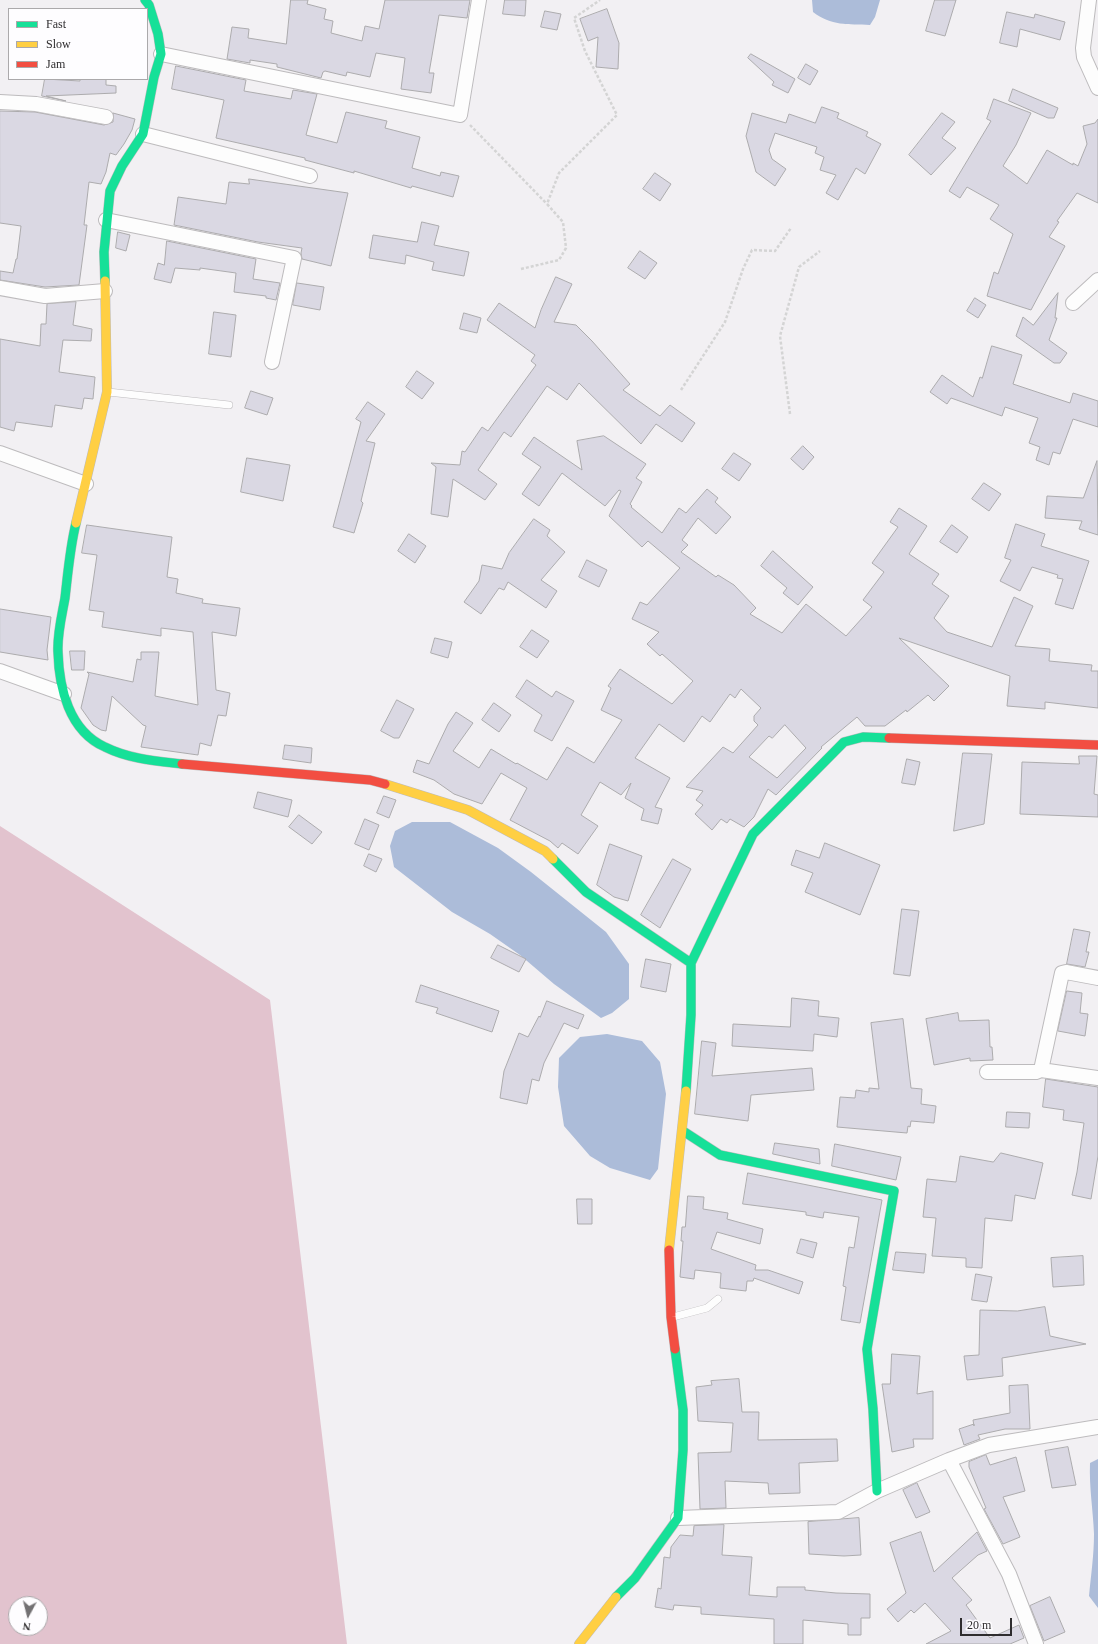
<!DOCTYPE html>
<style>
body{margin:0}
#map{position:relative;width:1098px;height:1644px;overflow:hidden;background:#f2f0f3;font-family:"Times New Roman",serif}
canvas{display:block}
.legend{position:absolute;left:8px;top:8px;width:140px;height:72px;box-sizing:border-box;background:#fefdff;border:1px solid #aba9ab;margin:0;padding:5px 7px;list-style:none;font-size:12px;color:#2e2c2e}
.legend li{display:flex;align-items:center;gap:8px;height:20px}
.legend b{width:20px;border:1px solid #aba9ab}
.north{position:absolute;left:8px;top:1596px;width:40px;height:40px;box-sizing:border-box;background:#fefdff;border:1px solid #aba9ab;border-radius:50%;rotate:187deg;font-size:11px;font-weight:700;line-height:16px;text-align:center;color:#2e2c2e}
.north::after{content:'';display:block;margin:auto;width:14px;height:18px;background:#737173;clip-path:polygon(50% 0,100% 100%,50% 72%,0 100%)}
.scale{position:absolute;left:960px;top:1618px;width:52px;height:18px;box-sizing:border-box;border:2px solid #2e2c2e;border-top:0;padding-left:5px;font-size:12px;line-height:14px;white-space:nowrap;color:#2e2c2e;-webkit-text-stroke:3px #fefdff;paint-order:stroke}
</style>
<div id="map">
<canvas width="1098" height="1644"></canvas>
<ul class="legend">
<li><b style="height:5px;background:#16e098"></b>Fast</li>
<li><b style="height:5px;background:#ffcf43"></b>Slow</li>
<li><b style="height:5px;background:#f24e42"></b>Jam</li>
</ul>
<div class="north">N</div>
<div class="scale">20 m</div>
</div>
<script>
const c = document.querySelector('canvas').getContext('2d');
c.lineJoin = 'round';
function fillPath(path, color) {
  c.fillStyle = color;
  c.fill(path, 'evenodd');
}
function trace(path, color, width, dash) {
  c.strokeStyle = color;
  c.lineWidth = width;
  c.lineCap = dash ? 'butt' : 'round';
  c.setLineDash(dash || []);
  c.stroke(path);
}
fillPath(new Path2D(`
 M0 826 270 1000 347 1644H0ZM16 1604H40V1628H16Z`), '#e2c3ce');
fillPath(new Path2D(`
 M812 0H880L875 17 870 25C848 24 831 26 813 12Z
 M412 822H450L498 848 531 872 606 932 629 964V999L612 1013 601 1018 554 984 520 955 490 934 452 912 394 867 390 846 395 831Z
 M607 1034 642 1041 660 1062 666 1094 658 1169 650 1180 610 1168 590 1156 564 1126 558 1087 559 1058 580 1037Z
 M1098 1459V1608L1089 1596C1091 1575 1094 1555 1094 1534 1093 1510 1089 1487 1090 1463Z`), '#acbcd9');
const building = new Path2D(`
 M291 0H308L307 4 326 9 324 19 333 21 331 33 362 41 365 26 379 29 385 0H470L467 18 439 15 429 73H434L431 93 401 89 405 58 376 53 370 77 347 72 346 76 325 71 323 72 321 78 277 67V64L250 60V63L227 59 232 27 249 29 248 38 286 44Z
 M505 0H526L525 16 503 14Z
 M935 0H956L945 36 926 31Z
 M607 9 619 43 618 69 596 67 598 37 588 41 580 19Z
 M545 11 561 14 557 30 541 27Z
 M1007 12 1034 18 1035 14 1065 22 1060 40 1020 29 1017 47 1000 43Z
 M751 54 795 79 788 93 772 85 774 82 748 58Z
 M806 64 818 71 810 85 798 78Z
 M176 66 246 80 244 91 291 99 293 90 317 94 306 135 337 143 346 112 387 121 385 128 420 137 412 168 440 176 441 172 459 176 453 197 412 186 411 188 354 171V173L305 160V158L216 138 224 100 172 89Z
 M45 79 80 81V79H106V85L116 86V93L46 96 66 101 42 96Z
 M1013 89 1058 108 1054 118H1048L1009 101Z
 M994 99 1031 113 1016 145 1003 166 1027 184 1047 150 1073 165V163L1078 166 1087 144 1083 126 1095 123 1098 119V203L1077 193 1057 221 1059 222 1049 237 1065 246 1031 310 987 296 994 272 998 274 1013 234 990 219 999 205 967 187 960 198 949 191 991 121 987 119Z
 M822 107 839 113 837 118 868 132 866 136 881 144 865 174 856 168 838 200 826 193 836 175 820 170 824 157 815 153 817 147 775 133 769 150 772 159 786 169 775 186 756 172 746 136 752 113 786 123 789 114 815 123Z
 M0 111 35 112 104 125 113 122V113L135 119 132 130 124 144 116 155 110 153 106 172 101 184 89 182 84 225H87L79 285 45 287 0 280V271L13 273 16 259H17L21 226 0 223Z
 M942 113 955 122 942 138 956 148 931 175 909 155Z
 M655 173 671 184 660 201 643 189Z
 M249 179 348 193 331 266 302 259 301 253 302 248 258 242 174 225 178 197 226 204 229 182 249 184Z
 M422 222 439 226 434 245 469 252 464 276 432 270 434 262 406 255 405 264 369 258 373 235 417 242Z
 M118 232 130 235 126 251 116 248Z
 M167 241 256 259 253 279 280 283 276 300 266 298V296L234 292 236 273 200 268V270L175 268 171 283 154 279 158 263 164 265Z
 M640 251 657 263 645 279 628 268Z
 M556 277 572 284 554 322 576 325 592 341 630 384 623 390 660 416 670 405 695 423 682 442 656 424 641 444 579 383 567 400 547 386 511 437 504 432 478 470 497 484 485 500 453 479 448 517 431 514 436 467 431 463 460 465 462 451 465 452 482 427 488 431 536 365 531 361 535 355 487 320 499 303 535 328 541 310Z
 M297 283 324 287 320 310 293 305Z
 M1058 293 1055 318H1057L1049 340 1067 353 1060 363H1054L1016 336 1023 317 1033 325Z
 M975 298 986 305 978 318 967 311Z
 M76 302 73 325 92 329 91 341 63 340 59 372 95 377 93 399 84 398 82 409 55 405 52 427 16 422 14 431 0 427V339L40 346 41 324H46L47 304Z
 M214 312 236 315 231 357 209 354Z
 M464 313 481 318 477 333 460 329Z
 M992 346 1022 355 1013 384 1070 403 1073 393 1098 401V427L1073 419 1060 454 1053 452 1049 465 1036 460 1040 447 1029 443 1038 418 1005 407 1002 416 951 398 947 404 930 392 942 375 973 397 980 377 982 378Z
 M417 371 434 383 422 399 406 387Z
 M251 391 273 398 267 415 245 408Z
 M368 402 385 414 366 441 375 443 361 501 363 503 354 533 333 527 361 422 356 419Z
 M604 436 646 464 636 478 642 482 630 504 632 506 631 507 662 533 679 508 686 513 707 489 718 498 715 502 731 517 716 534 698 518 682 540 688 545 681 552 716 577 718 575 734 585 756 608 750 614 782 633 806 604 846 636 872 607 863 600 884 572 872 563 898 527 890 522 899 508 927 526 909 554 939 574 932 584 949 596 934 618 947 632 992 647 1014 597 1033 606 1015 646 1050 649 1049 661 1092 665 1091 671H1098V708L1045 702V709L1007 706 1010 676 899 638 949 686 934 701 928 695 907 712 906 710 885 726H865L857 717 821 747 822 748 776 795 768 789 754 817 744 827 730 819 727 823 721 819 712 830 695 814 703 805 696 800 703 791 686 787 723 747 733 753 758 725 754 721V716L761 708 741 689 735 698 730 694 710 722 702 716 684 742 659 724 635 758 670 778 655 807 662 809 658 824 641 820 644 809 625 798 631 783 621 795 600 782 581 815 598 826 578 854 562 843 558 848 550 841 510 820 527 788 501 773 482 804 454 794 434 780 413 772 417 760 429 764 448 724 456 712 473 723 453 751 479 768 491 749 516 764 517 763 547 780 567 747 594 763 622 720 601 710 611 688 608 686 620 669 672 704 693 681 662 654 660 656 647 644 659 632 632 619 640 602 647 605 680 568 648 541 642 547 609 516 621 491 619 490 605 506 562 473 539 506 522 494 541 467 522 454 534 437 582 470 577 441ZM785 725 806 748 777 778 749 757 769 736 772 738Z
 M803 446 814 457 803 470 791 459Z
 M734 453 751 464 739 481 722 469Z
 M247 458 290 465 283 501 241 492Z
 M1097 461 1098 535 1079 529 1082 521 1045 518 1047 496 1083 498Z
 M984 483 1001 494 989 511 972 499Z
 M534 519 550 530 547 536 565 552 541 580 557 591 546 608 508 582 504 590 499 588 481 614 464 602 479 581 482 565 502 569 509 553Z
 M1016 524 1045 534 1041 546 1089 561 1073 609 1055 604 1063 579 1057 578 1058 575 1032 567 1020 591 1000 581 1011 560 1005 558Z
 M87 525 172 537 167 577 178 579 176 593 203 599 202 603 240 608 236 636 212 632 216 690 230 693 226 716 218 715 211 746 200 743 198 755 141 747 146 726 143 725 112 696 106 731 101 730 93 725 81 708 89 674 87 672 133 682 137 659 141 660V652H159L155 696 198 705 193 632 161 628V636L102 627 104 612 89 610 97 555 82 553Z
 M952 525 968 537 957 553 940 542Z
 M409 534 426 546 415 563 398 551Z
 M773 551 813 587 798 605 783 593 787 588 761 566Z
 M587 560 607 570 599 587 579 577Z
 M0 609 51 617 47 650 48 660 0 652Z
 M532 630 549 641 537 658 520 647Z
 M435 638 452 642 448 658 431 653Z
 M70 651H85L84 670H72Z
 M527 680 552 697 556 691 574 701 552 741 534 731 542 715 516 697Z
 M397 700 414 709 399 738H394L381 731Z
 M494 703 511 715 499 732 482 720Z
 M285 745 312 748 311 763 283 759Z
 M963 753 992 754 984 824 954 831Z
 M1079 756H1097L1094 794 1098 795V817L1020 814 1022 762 1079 764Z
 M907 759 920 762 915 785 902 783Z
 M258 792 292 800 288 817 254 808Z
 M384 796 396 800 389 818 377 813Z
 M299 815 322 832 312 844 289 827Z
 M365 819 379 825 369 850 355 844Z
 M825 843 880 865 860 915 805 892 813 873 791 865 796 850 819 858Z
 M610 844 642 856 628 901 614 897 597 885Z
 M369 854 382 859 376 872 364 866Z
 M673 859 691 869 660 928 641 915Z
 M902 909 919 911 910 976 894 974Z
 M1074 929 1090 932 1086 952H1089L1085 967 1067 964Z
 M498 945 526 959 519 972 491 958Z
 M646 959 671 964 666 992 641 987Z
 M421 985 499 1011 492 1032 436 1013 438 1008 416 1002Z
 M1067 991 1082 993 1080 1013 1088 1014 1085 1036 1058 1031Z
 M792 998 819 1001 818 1016 839 1018 837 1037 814 1034 813 1051 732 1046 733 1024 790 1027Z
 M547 1001 584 1015 578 1029 564 1023 544 1063 539 1081 532 1079 527 1104 500 1098 504 1071 519 1033 528 1037 539 1016 540 1017Z
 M958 1013 959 1021 989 1020 990 1047H992L993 1060 970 1061V1058L934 1065 926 1019Z
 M903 1019 911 1088 922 1089 921 1104 936 1106 934 1123 911 1121 910 1127 908 1126 907 1133 837 1127 840 1097 855 1098 856 1090 869 1092V1088L879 1089 871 1023Z
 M702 1041 716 1043 712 1076 812 1068 814 1090 751 1095 748 1121 695 1114Z
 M1046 1079 1098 1087V1156L1091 1199 1072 1195 1077 1172 1084 1123 1063 1120 1064 1110 1043 1107Z
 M1007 1112 1030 1113 1029 1128 1006 1127Z
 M775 1143 819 1149 820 1164 773 1154Z
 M835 1144 901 1157 896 1180 832 1166Z
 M1001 1153 1043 1163 1035 1199 1015 1195 1012 1221 985 1218 982 1268 966 1267V1258L932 1256 936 1218 923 1217 927 1179 956 1182 960 1156 993 1162Z
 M748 1173 882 1200 860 1323 841 1320 846 1287 843 1286 849 1247 854 1248 859 1217 824 1212 823 1218 806 1215V1212L743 1204Z
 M688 1196 704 1197 703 1209 728 1213 727 1219 763 1229 760 1244 717 1232 711 1249 756 1265 755 1270H768L803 1282 799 1294 754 1278 753 1281H747L746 1291 720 1288 721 1273 695 1270 694 1279 680 1277 683 1241H681L682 1227H685Z
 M577 1199H592V1224H578Z
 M801 1239 817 1243 813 1258 797 1253Z
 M896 1252 926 1254 924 1273 893 1270Z
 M1083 1256 1084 1285 1053 1287 1051 1258Z
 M976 1274 992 1277 987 1302 972 1300Z
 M1045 1307 1050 1336 1086 1344 1002 1358 1003 1376 967 1380 964 1356 979 1355 980 1310 1017 1311Z
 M892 1354 920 1356 917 1394 933 1391V1439H913L914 1447 892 1452 882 1384H890Z
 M739 1379 742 1412H759L758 1440 837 1439 838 1461 799 1463 800 1493 769 1494 768 1483 725 1481 726 1508 700 1509 698 1453 731 1452 733 1423 698 1421 696 1387 712 1385 711 1381Z
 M1028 1385 1030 1429H1005L978 1435 980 1439 964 1445 959 1429 974 1424V1426L973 1420 1010 1413 1009 1386Z
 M1068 1447 1076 1485 1052 1488 1045 1451Z
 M986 1455 990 1465 1016 1457 1025 1491 1003 1497 1020 1537 1003 1544 984 1509 986 1508 969 1467V1462Z
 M917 1483 930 1512 916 1518 903 1490Z
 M859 1518 861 1555 844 1556 809 1554 808 1522Z
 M724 1525 722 1555 752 1557 749 1595 777 1597V1587H805V1590L836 1593 870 1594V1618H861V1635H848V1624L803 1620V1644H774V1619L701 1614V1607L674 1605 673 1610 655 1607 658 1588 661 1589 664 1557 670 1558 671 1547 680 1535 693 1536 694 1526Z
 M921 1532 934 1572 977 1532 987 1551 978 1555 952 1578 972 1600 966 1605 990 1638 1019 1625 1024 1638 1010 1644H926L951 1631 925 1603 914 1613 911 1610 898 1622 887 1609 906 1593 890 1543Z
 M1050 1597 1065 1632 1044 1641 1030 1606Z`);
fillPath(building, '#dad8e3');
trace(building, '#acabad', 1);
const lane = new Path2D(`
 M108 392 229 405
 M673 1317 707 1308 718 1299`);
const street = new Path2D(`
 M1089 0 1083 48 1084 57 1098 88
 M161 54 460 115 479 0
 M0 102 36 104 106 117
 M143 134 310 176
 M106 220 294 258 272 362
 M0 288 45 296 105 291
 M1073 303 1098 280
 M0 453 86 484
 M0 671 64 694
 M1041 1070 1098 1078
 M987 1072H1036L1041 1070 1062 973 1066 972 1098 978
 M949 1460 989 1445 1098 1427
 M678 1518 838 1512 877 1491 949 1460 1009 1574 1036 1644`);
const fast = new Path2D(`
 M105 281 104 252 110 191 122 166 143 134 154 77 161 54 158 34 149 5 145 0
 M76 523C70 547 68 572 65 598 62 615 57 634 58 652 59 688 69 731 105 747 129 759 156 761 182 764
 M553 859 586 892 691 963V1015L686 1091
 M691 963 753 834 844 742 863 737 889 738
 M683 1131 720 1155 894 1191 867 1349 873 1409 877 1491
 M616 1597 635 1578 678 1518 683 1450V1410L675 1349`);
const slow = new Path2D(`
 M76 523 107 392 105 281
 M385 784 468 810 545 851 553 859
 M669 1250 686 1091
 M579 1644 616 1597`);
const jam = new Path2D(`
 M889 738 1098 745
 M182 764 370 780 385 784
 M669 1250 671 1317 675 1349`);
trace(lane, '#bdbbbd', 8);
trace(street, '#bdbbbd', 16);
trace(fast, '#bdbbbd', 10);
trace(slow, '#bdbbbd', 10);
trace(jam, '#bdbbbd', 10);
trace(new Path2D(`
 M470 125 547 204
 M521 269 559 260 566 248 563 222 547 204 559 173 617 115 585 51 574 18 600 0
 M681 390 725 322 743 269 752 250 775 251 791 228
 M790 414 780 336 799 267 820 251`), '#d4d4d4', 2.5, [3, 2]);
trace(lane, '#fdfdfd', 7);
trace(street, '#fdfdfd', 14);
trace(fast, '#16e098', 9);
trace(slow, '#ffcf43', 9);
trace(jam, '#f24e42', 9);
</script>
